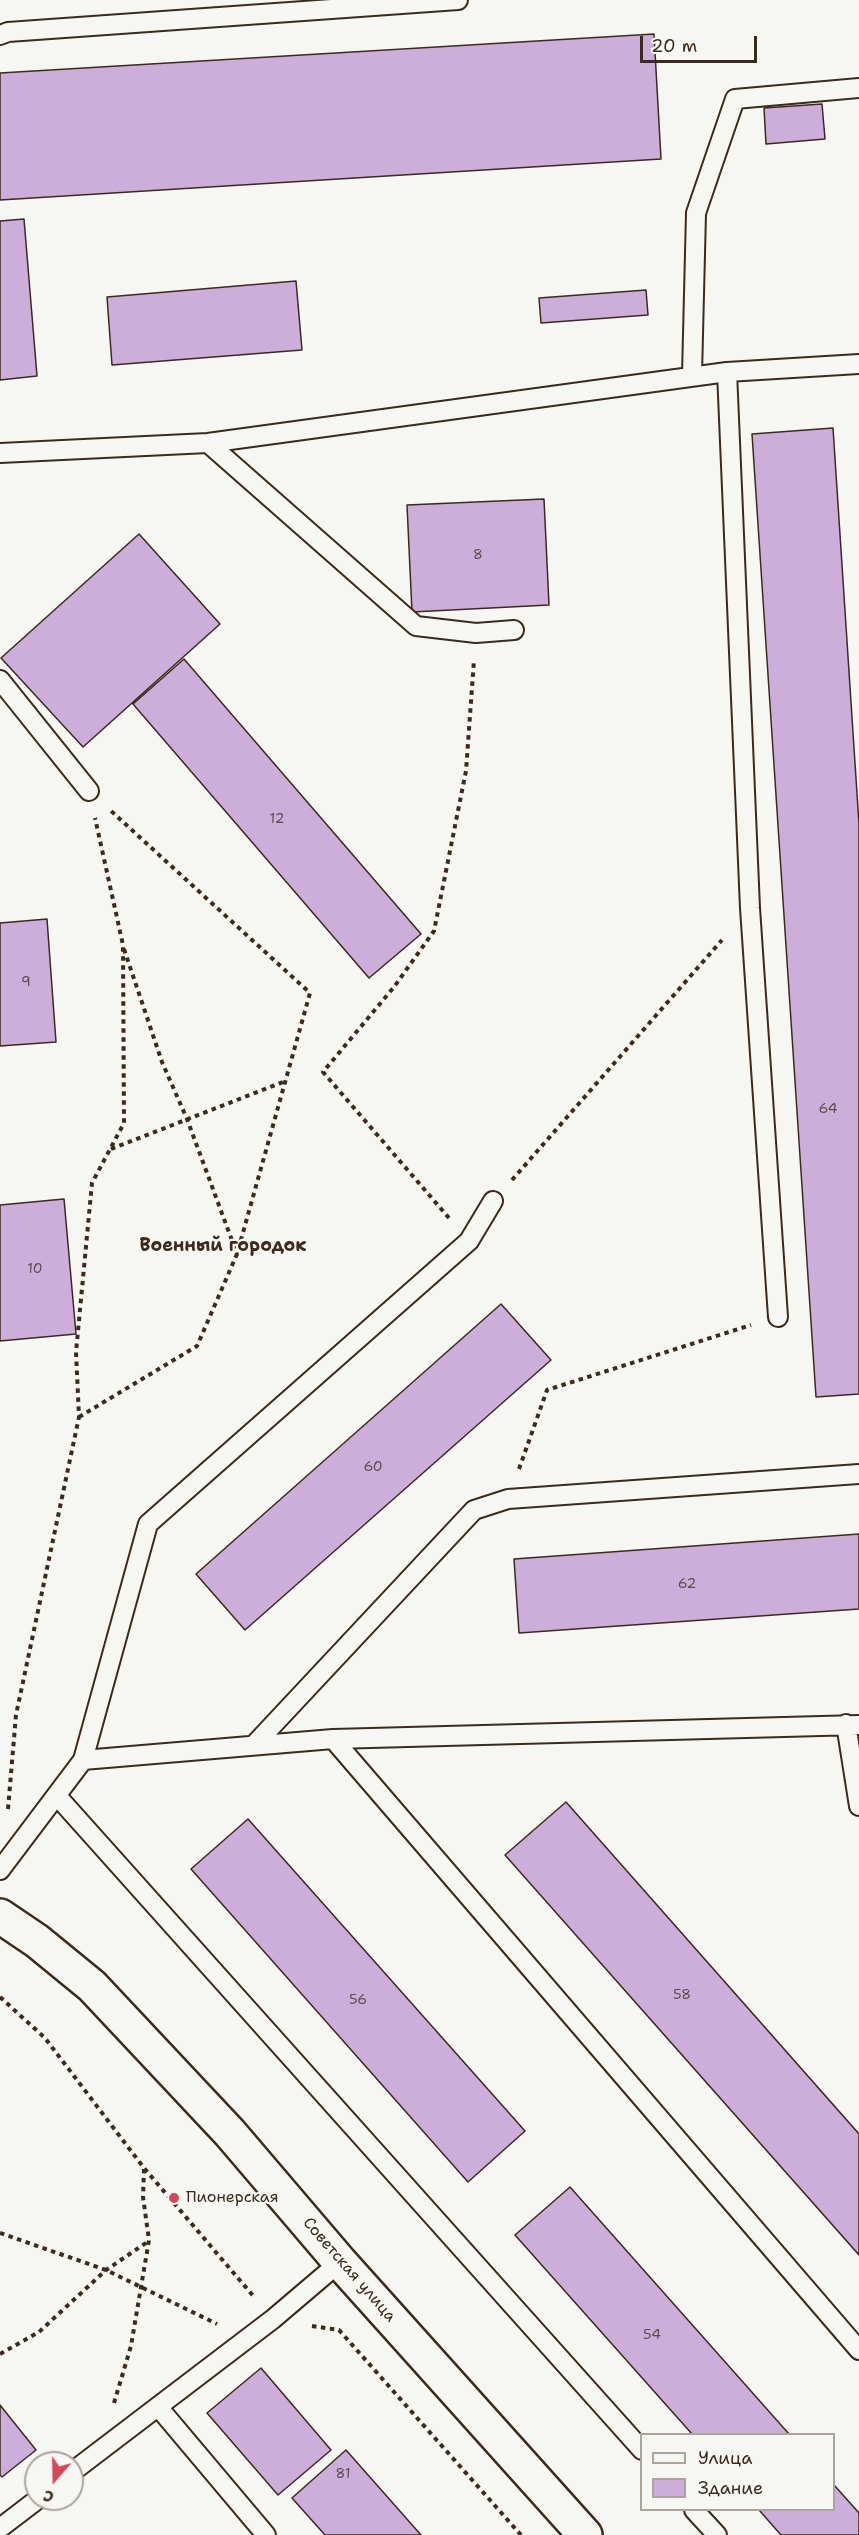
<!DOCTYPE html>
<meta charset="utf-8">
<style>
body{margin:0}
#map{position:relative;width:859px;height:2535px;overflow:hidden;background:#f6f6f2;font-family:"Shantell Sans",sans-serif}
canvas{display:block}
.legend{position:absolute;left:640px;top:2433px;width:195px;height:78px;box-sizing:border-box;background:#f6f6f2;border:2px solid #aba49d;margin:0;padding:8px 10px;list-style:none;font-size:18px;color:#3b2a1e}
.legend li{display:flex;align-items:center;gap:12px;height:30px}
.legend b{width:30px;border:2px solid #aba49d}
.north{position:absolute;left:24px;top:2451px;width:60px;height:60px;box-sizing:border-box;background:#f6f6f2;border:2px solid #aba49d;border-radius:50%;rotate:200deg;font-size:16px;font-weight:700;line-height:24px;text-align:center;color:#3b2a1e}
.north::after{content:'';display:block;margin:auto;width:21px;height:27px;background:#d1495b;clip-path:polygon(50% 0,100% 100%,50% 72%,0 100%)}
.scale{position:absolute;left:640px;top:36px;width:117px;height:27px;box-sizing:border-box;border:3px solid #3b2a1e;border-top:0;padding-left:8px;font-size:18px;line-height:21px;white-space:nowrap;color:#3b2a1e;-webkit-text-stroke:4px #f6f6f2;paint-order:stroke}
</style>
<div id="map">
<canvas width="859" height="2535"></canvas>
<ul class="legend">
<li><b style="height:8px;background:#f6f6f2"></b>Улица</li>
<li><b style="height:16px;background:#cdaeda"></b>Здание</li>
</ul>
<div class="north">С</div>
<div class="scale">20 m</div>
</div>
<script>
const c = document.querySelector('canvas').getContext('2d');
c.lineJoin = 'round';
function fillPath(path, color) {
  c.fillStyle = color;
  c.fill(path, 'evenodd');
}
function trace(path, color, width, dash) {
  c.strokeStyle = color;
  c.lineWidth = width;
  c.lineCap = dash ? 'butt' : 'round';
  c.setLineDash(dash || []);
  c.stroke(path);
}
function write(font, color, halo, rows, align = 'center') {
  c.font = font + ' "Shantell Sans",sans-serif';
  c.lineWidth = 4.5;
  c.setLineDash([]);
  c.textBaseline = 'middle';
  c.strokeStyle = halo;
  c.fillStyle = color;
  for (const [text, x, y, turn = 0] of rows) {
    c.save();
    c.translate(x, y);
    c.rotate((+turn || 0) * Math.PI / 180);
    c.textAlign = isNaN(turn) ? turn : align;
    if (halo) c.strokeText(text, 0, 0);
    c.fillText(text, 0, 0);
    c.restore();
  }
}
const building = new Path2D(`
 M654 34 661 159 0 200V73Z
 M822 104 825 139 766 144 764 108Z
 M24 219 37 376 0 380V221Z
 M296 281 302 350 112 365 107 297Z
 M646 290 648 315 541 323 539 298Z
 M833 428 859 824V1394L816 1397 752 434Z
 M544 499 549 605 412 612 407 505Z
 M139 534 220 624 83 747 1 658Z
 M184 659 421 934 369 978 133 704Z
 M47 919 56 1042 0 1046V923Z
 M64 1199 76 1334 0 1341V1205Z
 M501 1304 551 1360 245 1630 196 1574Z
 M859 1534V1609L519 1633 514 1559Z
 M566 1802 859 2134V2255L505 1855Z
 M248 1819 525 2131 468 2182 191 1869Z
 M570 2187 789 2434H692L515 2235Z
 M261 2368 331 2450 278 2495 207 2413Z
 M0 2405 36 2450 2 2477 0 2475Z
 M346 2450 421 2535H325L292 2498Z
 M834 2485 859 2513V2535H781L759 2510H834Z`);
fillPath(building, '#cdaeda');
trace(building, '#3b2a1e', 1.5);
const lane = new Path2D(`
 M0 35 8 32 458 0
 M727 372 859 364
 M692 375 696 213 735 99 859 88
 M208 443 416 626 476 633 514 630
 M0 453 208 443 727 372 750 908 778 1317
 M0 680 89 791
 M846 1724 859 1806
 M333 1739 859 2350
 M255 1744 474 1510 508 1499 859 1474
 M83 1760 148 1524 469 1241 493 1201
 M57 1796 642 2450
 M0 1870 83 1760 333 1739 859 1725
 M159 2408 266 2535
 M72 2472 273 2319 340 2262
 M694 2510 717 2535
 M0 2528 38 2499`);
const secondary = new Path2D(`
 M0 1916 37 1941 92 1986 230 2133 340 2262 585 2535`);
trace(lane, '#3b2a1e', 22);
trace(secondary, '#3b2a1e', 38);
trace(new Path2D(`
 M124 949 162 1062 187 1119 237 1254
 M111 1149 283 1082
 M512 1180 722 940
 M449 1218 323 1072 394 987 434 931 466 771 474 660
 M79 1417 197 1346 237 1254 310 993 110 810
 M519 1469 547 1390 751 1325
 M8 1809 16 1715 79 1417 76 1352 92 1183 124 1123 123 945 95 818
 M0 1997 45 2038 144 2168 255 2298
 M0 2233 106 2270 217 2324
 M312 2326 339 2330 521 2535
 M0 2354 39 2332 106 2270 149 2241
 M114 2403 131 2346 149 2240 143 2197 144 2169`), '#3b2a1e', 4, [4.5, 4.5]);
trace(lane, '#f6f6f2', 18);
trace(secondary, '#f6f6f2', 33);
for (const [x, y, r, color] of [
 [174,2198,6,"#d1495b"]
]) {
  const dot = new Path2D();
  dot.arc(x, y, r, 0, 2 * Math.PI);
  c.fillStyle = color;
  c.fill(dot);
  trace(dot, '#f6f6f2', 2);
}
write('14px', '#604b4d', null, [
 ["8",478,555],
 ["12",277,819],
 ["9",26,982],
 ["64",828,1109],
 ["10",35,1269],
 ["60",373,1467],
 ["62",687,1584],
 ["58",682,1995],
 ["56",358,2000],
 ["54",652,2335],
 ["81",343,2474]
]);
write('16px', '#3b2a1e', '#f6f6f2', [
 ["Пионерская",186,2198]
], 'left');
write('16px', '#3b2a1e', '#f6f6f2', [
 ["Советская улица",349,2270,49]
]);
write('bold 18px', '#3b2a1e', '#f6f6f2', [
 ["Военный городок",223,1246]
]);
</script>
